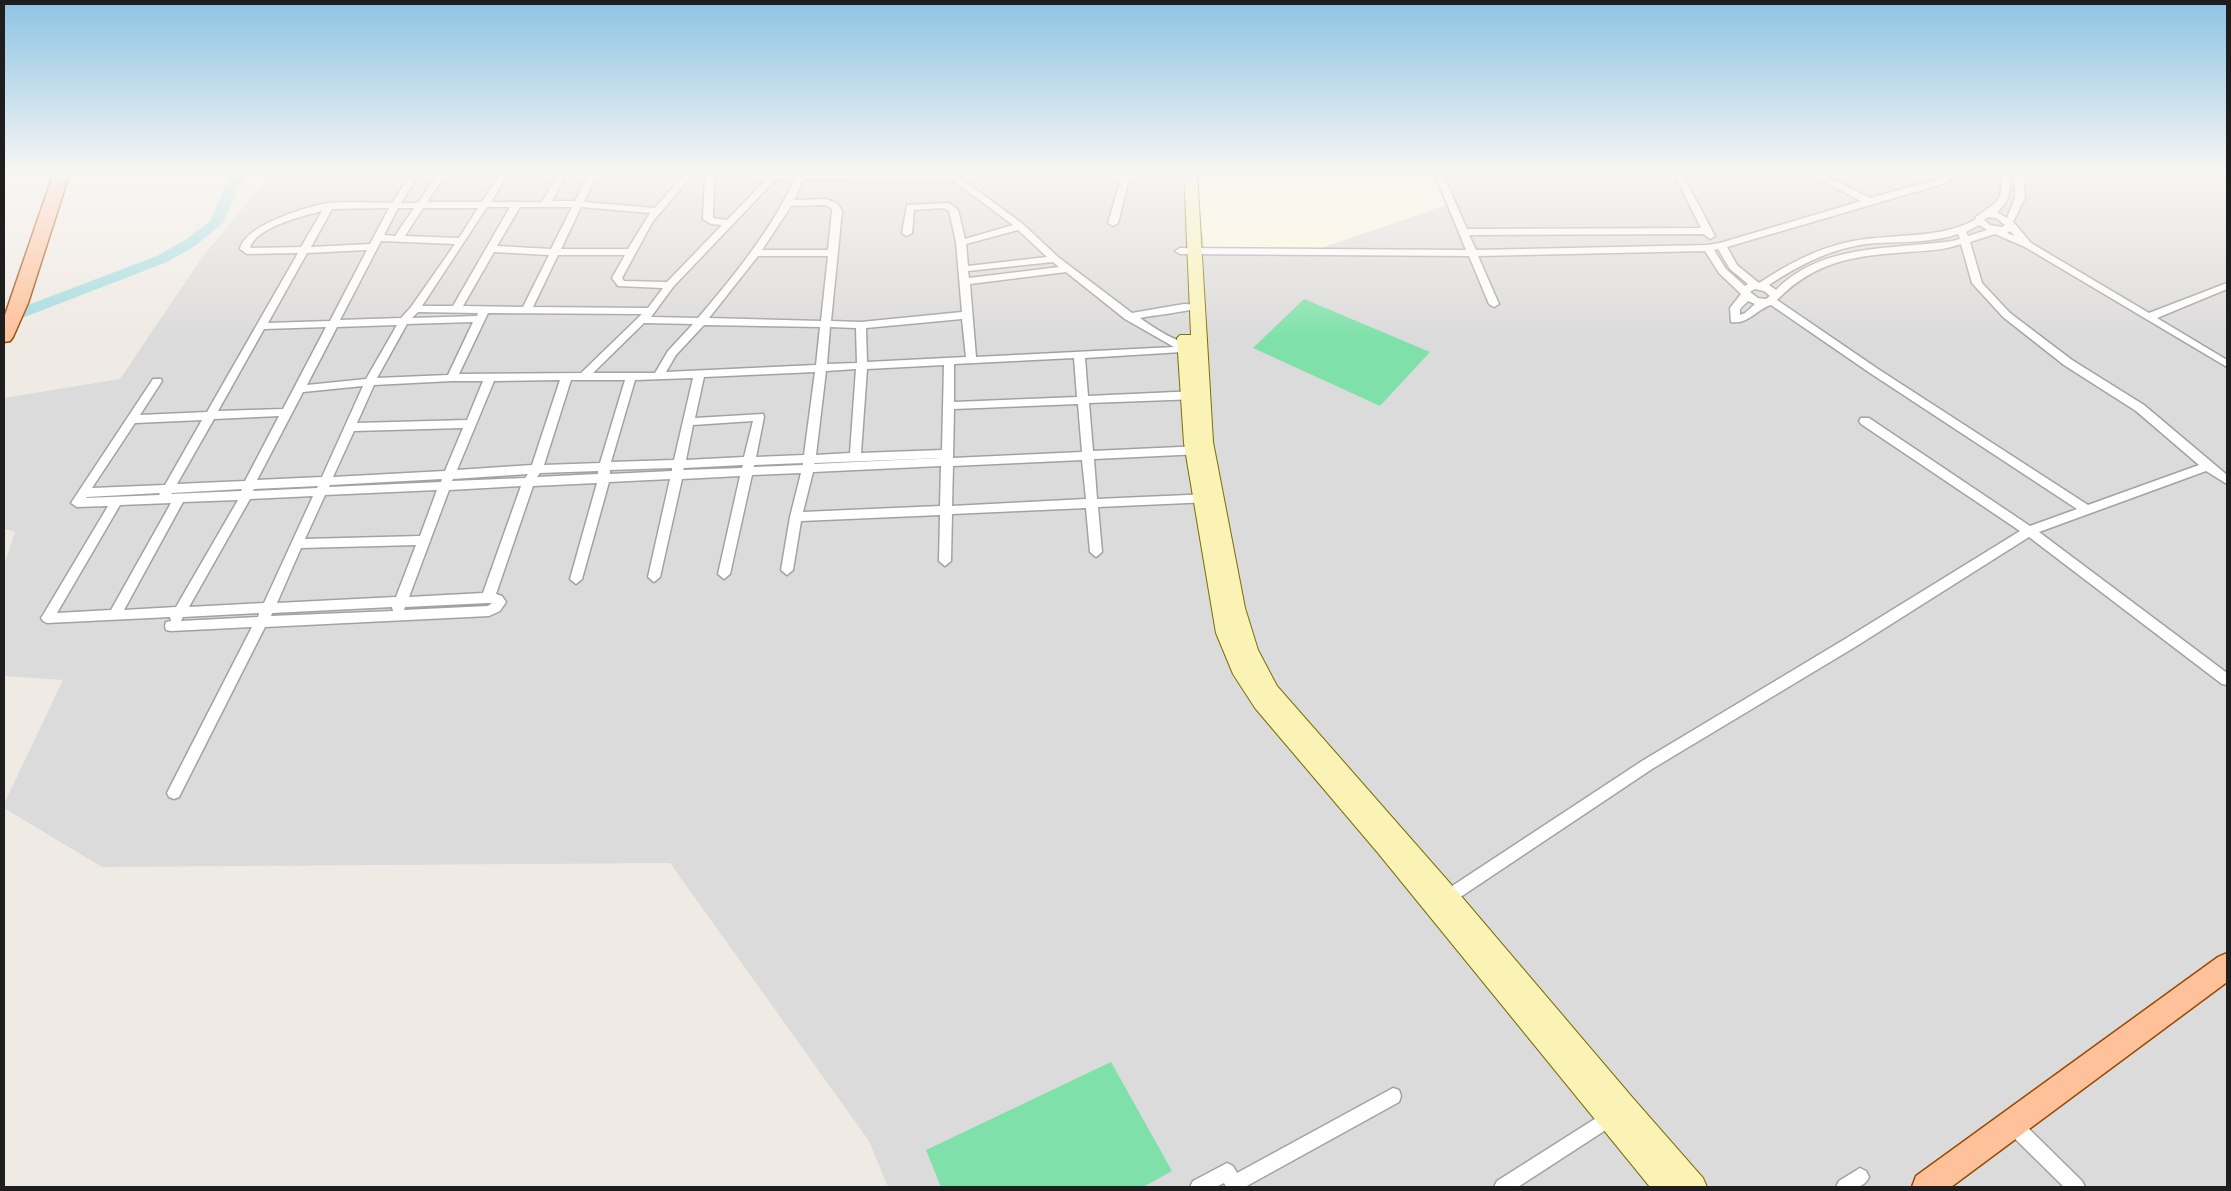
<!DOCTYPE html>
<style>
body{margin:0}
#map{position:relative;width:2231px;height:1191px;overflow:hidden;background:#f0eae4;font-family:Quicksand,sans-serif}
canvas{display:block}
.frame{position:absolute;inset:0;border:5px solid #1e1e1e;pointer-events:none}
</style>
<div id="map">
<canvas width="2231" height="1191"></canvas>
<div class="frame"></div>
</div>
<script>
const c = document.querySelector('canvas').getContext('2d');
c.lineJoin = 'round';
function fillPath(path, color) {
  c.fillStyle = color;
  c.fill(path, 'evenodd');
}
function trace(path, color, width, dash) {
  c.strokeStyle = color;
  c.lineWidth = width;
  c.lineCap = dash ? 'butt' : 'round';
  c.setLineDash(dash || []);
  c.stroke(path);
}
fillPath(new Path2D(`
 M273 172H2227V1187H888L869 1141 670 863 102 867 4 808V804L63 680 4 676V565L15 532 4 529V398L120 379 203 256Z`), '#dcdbdb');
fillPath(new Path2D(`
 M1196 172H1433L1447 205 1321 248 1204 247Z`), '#fff9dd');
fillPath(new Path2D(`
 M1304 299 1430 352 1380 406 1253 348Z
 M1111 1062 1172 1171 1143 1187H941L926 1150Z`), '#7fe1a9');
fillPath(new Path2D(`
 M232 172H246L223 223 195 246 167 262 4 325V314L157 256 185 240 210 221Z`), '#a3dcdf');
const minor = new Path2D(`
 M412 172H420L401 203H418L439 172H447L427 202H482L501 172H509L491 202H542L559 172H567L552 201H575L590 172H598L584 202 655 208 686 172 944 174 943 172H952L1023 224 1058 257 1132 313 1184 304 1201 305 1202 307C1198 310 1149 316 1140 318 1158 331 1176 342 1198 347V351L1085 358 1088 396 1197 391 1202 395 1197 399 1089 403 1093 451 1201 446 1207 450 1201 454 1094 459 1097 499 1210 494 1216 498 1210 502 1098 507 1102 552 1096 557 1090 552 1086 508 952 514 951 561 945 566 939 561 940 515 801 521 793 570 787 575 781 570 790 517 801 473 752 475 730 574 724 579 718 574 740 476 682 479 660 577 654 582 648 577 670 479 609 482 582 579 576 584 570 579 597 483 533 486 496 594 502 596 506 602 500 611 489 616 265 627 179 797 174 799 169 797 167 793 169 789 252 627 171 631 166 630 165 626 166 622 171 621 170 617 47 623 43 621 41 618 43 615 108 506 77 507 71 503 153 379H161L162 381 140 415 207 412 298 253 247 254 240 249C245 225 307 206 330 203 350 201 371 203 392 203ZM691 177H705L703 219 711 224 722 225 667 282 624 281 622 278 653 221ZM714 177 767 179 727 220 713 218ZM776 179H795C771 230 735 275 698 318L651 317 673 287ZM804 179 952 180 1013 225 965 239 958 210 949 203 907 205 902 233 907 236 912 233 914 210 944 208 949 211 956 242 962 312 861 322 831 321 842 211 838 204 826 199 794 200ZM825 205 831 208 832 211 828 250H762L791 206ZM487 207H510L453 306H422ZM520 207H572L551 249 497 246ZM581 207 650 213 628 249H561ZM389 208 370 244 311 247 332 209ZM398 208H414L395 236 384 235ZM423 208H478L459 238 405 236ZM322 211 301 247 250 248C256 227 303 216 322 211ZM1018 230 1047 257 968 266 966 244ZM381 241 455 244 411 307 401 318 340 320ZM367 250 330 321 268 323 307 253ZM494 252 549 255 523 307 463 306ZM558 255H625L612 278 618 286 663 288 648 308 533 307ZM758 256H828L821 321 709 318ZM1053 262 1059 267 969 278 968 271ZM1066 272 1125 319 1174 347 976 357 970 284ZM418 312 478 313 477 316 412 318ZM488 313 642 314 581 373 459 374ZM962 319 966 357 867 362 866 328ZM473 322 448 375 377 378 407 324ZM644 323 693 324 668 351 655 373H593ZM397 325 366 379 307 385 337 327ZM704 325 820 327 816 365 666 372 676 355ZM326 327 283 409 218 411 264 329ZM830 327 856 328 857 363 827 364ZM1074 358 1077 397 954 402V364ZM944 365 942 450 861 453 867 369ZM856 369 850 453 816 455 826 371ZM815 372 804 455 756 457 764 417 763 414 695 418 704 377ZM693 378 674 460 611 462 635 380ZM560 380 532 465 457 470 494 381ZM571 380H625L600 463 544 465ZM452 381H483L467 420 357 423 374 385ZM363 386 322 477 257 480 303 392ZM1078 404 1082 452 953 458 954 409ZM279 416 245 481 177 484 214 419ZM202 420 165 485 92 488 135 423ZM753 421 744 457 686 460 693 425ZM463 428 445 471 333 477 354 431ZM941 458 814 464 815 463ZM1082 460 1086 499 952 506 953 466ZM803 463V465L754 467V465ZM743 465 742 468 683 470 684 468ZM941 466 940 506 803 512 813 472ZM672 468V471L610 474V470ZM598 471V474L537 477 540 473ZM528 474 525 478 452 481 453 479ZM442 479 441 482 329 487 330 485ZM318 486 317 488 253 491 254 489ZM521 486 483 593 409 597 449 490ZM242 489 241 491 171 494 172 493ZM437 490 420 536 305 539 325 495ZM160 493 159 495 86 498 87 497ZM313 496 264 603 189 607 250 499ZM238 500 176 607 124 610 183 502ZM171 503 111 610 57 613 120 505ZM416 545 396 597 277 603 301 548ZM488 603H492L488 606 404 610 405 607ZM392 607 393 611 271 616 272 613ZM259 613 258 617 181 621 183 617Z
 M1123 172H1131L1118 223 1113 226 1108 223Z
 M1434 172H1442L1467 229 1701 228 1673 172H1681L1715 236 1710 239 1704 234 1469 235 1476 250 1708 245 1720 243 1861 201 1809 174 1808 172H1818L1870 198 1942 178 1946 172H1954L1949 182 1727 247 1737 265 1759 283C1793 261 1825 244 1866 239 1904 234 1940 238 1975 220L1976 217C2000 199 2002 204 2001 172H2009C2012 189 2010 201 1997 212L2007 218 2015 198V172H2023L2025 198 2013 222 2015 224 2031 243 2149 313 2227 283V289L2157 318 2227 360V367L2025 247 1995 234 1970 242 1982 283 2010 313 2072 360 2144 405 2227 475V484L2206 471 2039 532 2227 673V685L2222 684 2029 537 1855 647 1652 769 1453 902 1448 904 1443 902 1440 897 1443 892 1642 761 1845 639 2020 531 1861 424 1859 421 1861 418H1869L2030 526 2077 509 1870 373 1771 305C1757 309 1748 325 1731 322L1730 308 1741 294 1719 273 1705 251 1478 256 1499 304 1494 307 1489 304 1469 256 1180 254 1175 251 1180 248 1466 250ZM1988 217 1996 218 2005 225 2002 227 1990 225 1984 220ZM1979 225 1987 230 1968 236 1966 232ZM2010 231 2015 236 2007 233ZM1958 234 1960 239 1952 241C1891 250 1822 243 1776 290L1769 285C1799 265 1830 249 1866 244 1897 241 1928 244 1958 234ZM1961 244 1972 283 2003 317 2064 365 2136 411 2199 465 2088 505 1878 369 1777 300C1816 260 1855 256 1908 252 1926 251 1944 250 1961 244ZM1718 249 1730 269 1748 284 1745 286 1726 269 1714 250ZM1755 289 1764 291 1770 296 1766 299 1758 298 1750 292ZM1748 301 1755 304 1745 313 1740 315V309Z
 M1393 1088 1399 1090 1401 1096 1399 1102 1245 1187H1226L1224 1183 1216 1187H1190L1193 1181 1227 1163 1233 1166 1237 1173Z
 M1612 1108 1618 1110 1620 1116 1618 1122 1518 1187H1494L1497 1181Z
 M2013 1117 2019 1119 2082 1181 2085 1187H2064L2007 1131 2005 1125 2007 1119Z
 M1860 1168 1866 1171 1869 1177C1863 1191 1849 1187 1836 1187L1839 1181Z`);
const secondary = new Path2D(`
 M1184 172H1197L1213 442 1245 608 1258 650 1277 686 1456 890 1632 1097 1703 1178 1707 1187H1650L1378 853 1255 708 1233 674 1216 633 1184 443 1177 338 1180 335H1191Z`);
const primary = new Path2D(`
 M54 172H70L28 303 13 337 10 341 4 342V318Z
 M2227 953V982L1951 1187H1912L1916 1176 2218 957Z`);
trace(minor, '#a2a2a2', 3);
trace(secondary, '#797001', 2);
trace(primary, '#984a00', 3);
fillPath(minor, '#fff');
fillPath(secondary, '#fbf2b6');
fillPath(primary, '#ffc19a');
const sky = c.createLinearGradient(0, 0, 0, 338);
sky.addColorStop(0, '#8cc4e4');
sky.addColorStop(0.51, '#f8f6f3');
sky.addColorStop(1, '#f8f6f300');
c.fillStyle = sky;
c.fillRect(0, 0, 2231, 338);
</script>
